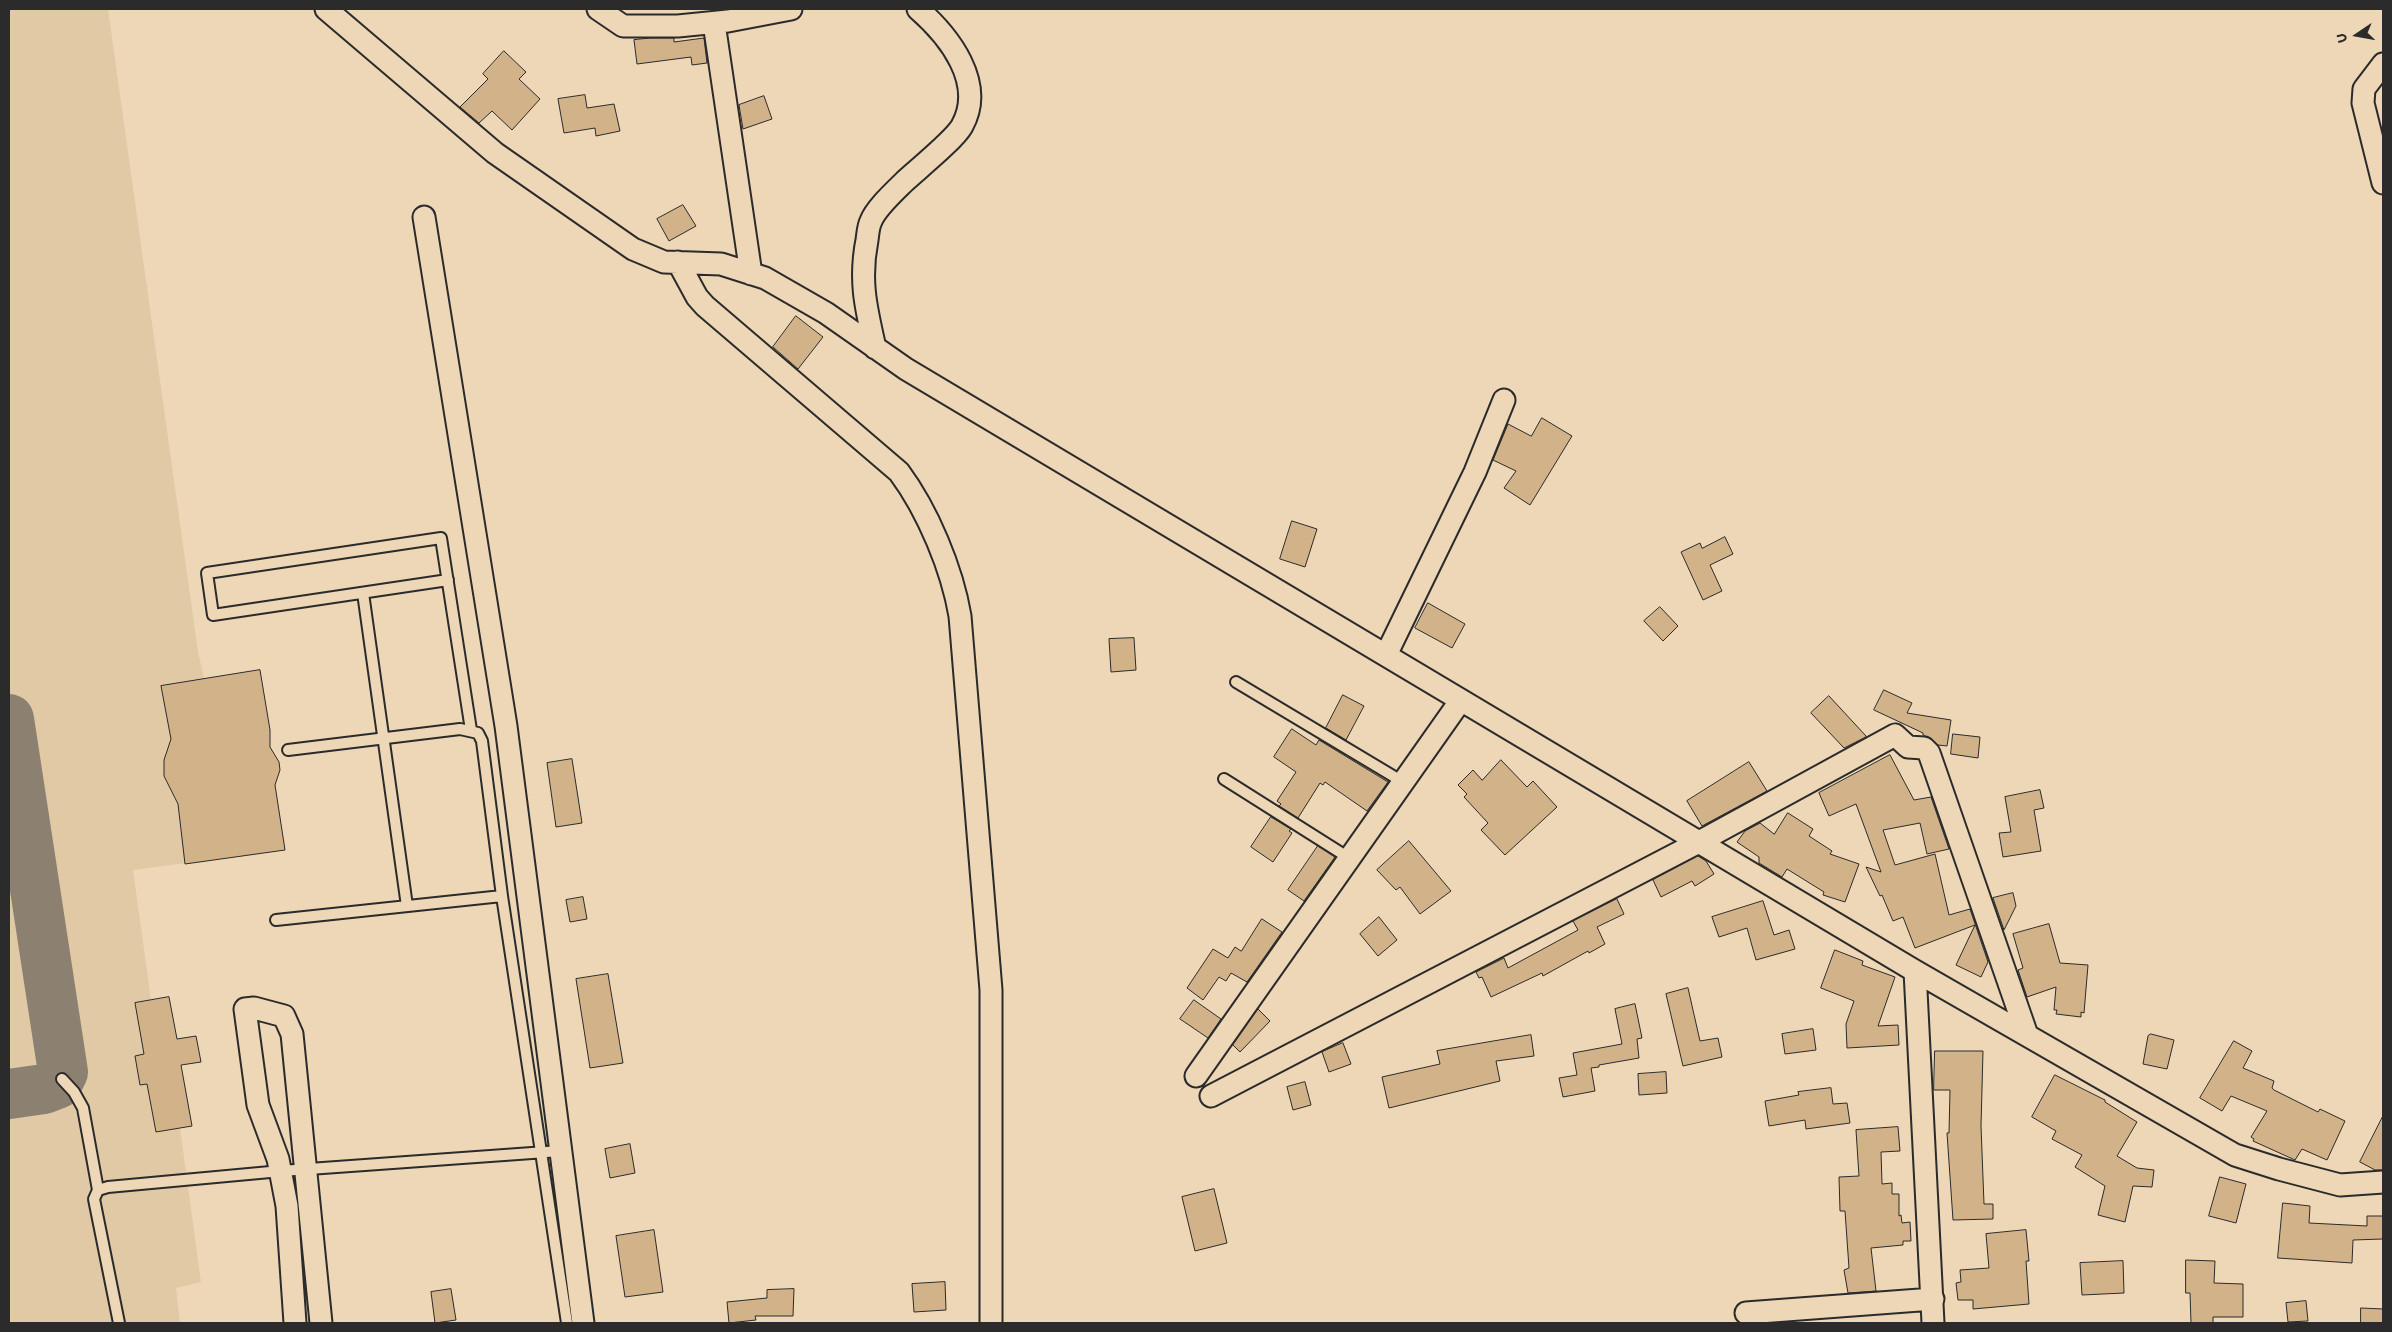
<!DOCTYPE html>
<style>
body{margin:0}
#map{position:relative;width:2392px;height:1332px;overflow:hidden;background:#edd7b6;font-family:Itim,sans-serif}
canvas{display:block}
.frame{position:absolute;inset:0;border:10px solid #2b2b2b;pointer-events:none}
.north{position:absolute;left:2332px;top:10px;width:50px;height:50px;-webkit-text-stroke:4px #edd7b6;paint-order:stroke;rotate:258deg;font-size:14px;font-weight:700;line-height:20px;text-align:center;color:#2b2b2b}
.north::after{content:'';display:block;margin:auto;width:18px;height:22px;background:#2b2b2b;clip-path:polygon(50% 0,100% 100%,50% 72%,0 100%)}
</style>
<div id="map">
<canvas width="2392" height="1332"></canvas>
<div class="frame"></div>
<div class="north">U</div>
</div>
<script>
const c = document.querySelector('canvas').getContext('2d');
c.lineJoin = 'round';
function fillPath(path, color) {
  c.fillStyle = color;
  c.fill(path, 'evenodd');
}
function trace(path, color, width, dash) {
  c.strokeStyle = color;
  c.lineWidth = width;
  c.lineCap = dash ? 'butt' : 'round';
  c.setLineDash(dash || []);
  c.stroke(path);
}
fillPath(new Path2D(`
 M9 9H108L198 652 204 678 260 670 270 730V747L279 762 280 770 275 786 285 850 133 870 151 1000 169 997 177 1039 196 1036 201 1062 181 1065 192 1126 180 1128 201 1282 176 1288 180 1323H9Z`), '#e1c9a6');
trace(new Path2D(`
 M9 719 63 1072 57 1084 44 1089 9 1094`), '#8c8170', 50);
const building = new Path2D(`
 M651 38H674V42L704 38 707 63 692 65 691 57 637 64 634 40Z
 M504 51 526 72 519 79 540 99 512 130 492 111 479 123 460 107 488 79 483 74Z
 M585 95 587 108 614 104 620 131 596 136 595 128 564 133 558 99Z
 M764 96 772 119 743 129 739 105Z
 M683 205 696 226 669 241 657 219Z
 M796 316 823 337 798 369 773 347Z
 M1542 418 1572 436 1530 505 1504 488 1516 471 1493 460 1508 424 1531 436Z
 M1292 521 1317 529 1305 567 1280 559Z
 M1725 537 1733 554 1710 565 1722 591 1703 600 1681 552 1700 543 1702 548Z
 M1428 603 1465 624 1452 648 1415 628Z
 M1660 607 1678 626 1663 641 1644 621Z
 M1134 638 1136 670 1111 672 1109 639Z
 M260 670 270 730V747L279 762 280 770 275 785 285 850 185 864 178 804 164 776V760L171 739 161 686Z
 M1884 690 1912 703 1907 713 1951 720 1947 746 1938 745 1932 739 1923 735V733L1874 710Z
 M1343 695 1364 706 1346 740 1326 728Z
 M1829 696 1866 736V737L1844 748 1811 713Z
 M1292 729 1316 745 1319 740 1388 782 1367 811 1325 782 1323 785 1320 783 1298 818 1279 806 1281 804 1277 801 1296 772 1274 757Z
 M1953 734 1980 737 1978 758 1951 754Z
 M1890 755 1914 800 1931 797 1949 849 1927 854 1920 823 1883 830 1895 865 1935 854 1949 915 1970 909 1988 962 1981 977 1956 965 1975 925 1915 948 1903 917 1893 921 1882 895 1880 896 1866 867 1881 872 1856 804 1829 816 1819 793Z
 M572 759 582 823 556 827 547 763Z
 M1501 760 1527 787 1533 781 1557 807 1505 855 1481 830 1488 823 1464 797 1467 794 1458 785 1473 770 1482 780Z
 M1749 762 1767 791 1702 826 1687 801Z
 M2040 790 2044 808 2034 810 2041 851 2003 857 1999 833 2011 832 2005 797Z
 M1788 813 1813 829 1809 836 1832 851 1830 854 1859 864 1845 902 1823 895 1824 892 1787 869 1782 877 1759 863V857L1737 842 1745 831 1760 823 1774 834Z
 M1271 817 1291 829 1289 831 1292 833 1273 862 1251 847Z
 M1409 841 1451 891 1420 914 1400 887 1396 890 1377 870Z
 M1318 846 1335 857 1304 901 1288 890Z
 M1698 856 1706 861 1714 874 1695 886 1692 881 1661 897 1653 880Z
 M2013 893 2016 906 2004 930 1993 898Z
 M583 897 587 919 570 922 566 900Z
 M1617 899 1624 914 1597 927 1605 944 1589 953 1588 951 1543 976 1542 973 1491 997 1482 977 1479 978 1476 972 1504 958 1508 968 1578 930 1573 921Z
 M1763 901 1774 935 1789 930 1795 949 1756 960 1747 928 1719 937 1712 917Z
 M1379 917 1397 940 1378 956 1360 934Z
 M1262 919 1282 932 1247 982 1231 973 1226 981 1219 977 1203 1000 1187 988 1213 949 1228 958 1235 947 1241 951Z
 M2049 924 2060 963 2088 965 2084 1013 2081 1012V1017L2056 1014 2057 1010H2054L2056 987 2027 997 2018 970 2023 968 2013 934Z
 M1835 950 1863 961 1862 965 1895 977 1878 1026 1898 1025 1899 1045 1847 1048 1846 1024 1854 1001 1821 988Z
 M608 974 623 1063 590 1068 576 979Z
 M1688 988 1700 1041 1718 1038 1722 1057 1683 1066 1666 994Z
 M169 997 177 1039 196 1036 201 1062 181 1065 192 1126 156 1132 147 1084 140 1085 135 1056 144 1054 135 1003Z
 M1194 1000 1221 1019 1208 1038 1180 1019Z
 M1635 1004 1642 1038 1637 1039 1639 1058 1599 1065V1067L1591 1068 1595 1091 1563 1097 1559 1078 1577 1075 1573 1053 1622 1044 1615 1009Z
 M1258 1009 1270 1021 1240 1052 1233 1045Z
 M1813 1029 1816 1050 1785 1054 1782 1034Z
 M2151 1034 2174 1040 2167 1069 2143 1064 2148 1036Z
 M1531 1035 1534 1056 1496 1061 1500 1081 1389 1108 1382 1077 1440 1064 1437 1051Z
 M2234 1041 2252 1051 2243 1068 2274 1081 2272 1088 2274 1090 2318 1112 2320 1109 2345 1121 2327 1160 2302 1149 2295 1160 2253 1141 2254 1139 2251 1137 2267 1111 2231 1096 2222 1111 2200 1098Z
 M1343 1043 1351 1064 1329 1072 1322 1052Z
 M1935 1051H1983L1981 1126 1984 1204H1993V1219L1953 1220 1947 1133H1949L1950 1090H1934Z
 M1666 1072 1667 1093 1639 1095 1638 1074Z
 M2055 1075 2105 1100V1102L2137 1122 2117 1156 2137 1168 2154 1170 2152 1187 2133 1186 2125 1222 2098 1215 2105 1186 2075 1167 2082 1155 2052 1139 2056 1131 2032 1117Z
 M1305 1082 1311 1105 1293 1110 1287 1087Z
 M1831 1088 1833 1104 1847 1103 1850 1123 1806 1129 1805 1120 1769 1126 1765 1101 1799 1095 1798 1092Z
 M2383 1116V1170H2375L2360 1162Z
 M1898 1127 1900 1151 1881 1152 1882 1184 1892 1183V1194H1899V1216L1901 1215 1902 1223 1910 1222 1911 1241H1903V1245L1871 1248 1876 1291 1848 1293 1844 1270 1849 1268 1845 1211H1840L1839 1177 1859 1176 1856 1130Z
 M630 1144 635 1173 610 1178 605 1149Z
 M2220 1177 2246 1184 2236 1223 2209 1216Z
 M1214 1189 1227 1243 1195 1251 1182 1197Z
 M2283 1203 2310 1206 2309 1223 2367 1226V1216H2383V1239L2353 1240 2352 1263 2278 1258Z
 M654 1230 663 1292 625 1297 616 1236Z
 M2026 1230 2029 1261H2026L2029 1304 1973 1309V1300H1958L1956 1283 1961 1282 1960 1270 1989 1268 1986 1234Z
 M2186 1260 2215 1261 2214 1283 2243 1284V1317H2213V1323H2191L2190 1293H2186Z
 M2123 1261 2124 1293 2082 1295 2080 1263Z
 M945 1282 946 1310 914 1312 912 1284Z
 M451 1289 456 1320 435 1323 431 1292Z
 M794 1289 793 1316H755L756 1320 729 1323 727 1302 767 1298V1290Z
 M2306 1301 2308 1321 2288 1322 2286 1303Z
 M2361 1308 2383 1309V1323H2361Z`);
fillPath(building, '#d2b289');
trace(building, '#2b2b2b', 1);
const lane = new Path2D(`
 M448 580 213 615 207 573 441 538 471 730
 M363 593 407 906
 M1236 682 1403 782
 M288 750 460 729 478 733 482 741 502 896
 M1224 779 1349 858
 M276 920 502 896 567 1323
 M62 1079 74 1092 83 1108 98 1190
 M119 1323 94 1199 98 1190 108 1187 281 1171 560 1151`);
const street = new Path2D(`
 M326 9 495 153 633 249 664 262 721 264 765 278 826 313 906 369 1915 971 2235 1155 2279 1169 2340 1185 2383 1182
 M598 9 623 26H678L728 21 791 9
 M714 23 751 274
 M2383 64 2364 89 2363 103 2383 183
 M424 217 506 726 583 1323
 M678 262 697 297 705 306 899 472C928 511 952 569 960 616L991 990V1323
 M875 348C866 308 859 281 867 240 868 234 868 227 871 221 876 208 895 191 905 181 918 169 955 139 962 126 986 83 949 36 918 9
 M1386 655 1475 472 1504 400
 M1915 971 1933 1323
 M1196 1076 1461 700
 M1211 1096 1699 842 1895 735 1908 747 1924 748 1929 753 2027 1035
 M1746 1313 1933 1299
 M295 1323 287 1206 278 1159 258 1105 245 1009 254 1008 284 1016 292 1034 321 1323`);
trace(lane, '#2b2b2b', 14);
trace(street, '#2b2b2b', 25);
trace(lane, '#edd7b6', 10);
trace(street, '#edd7b6', 21);
</script>
